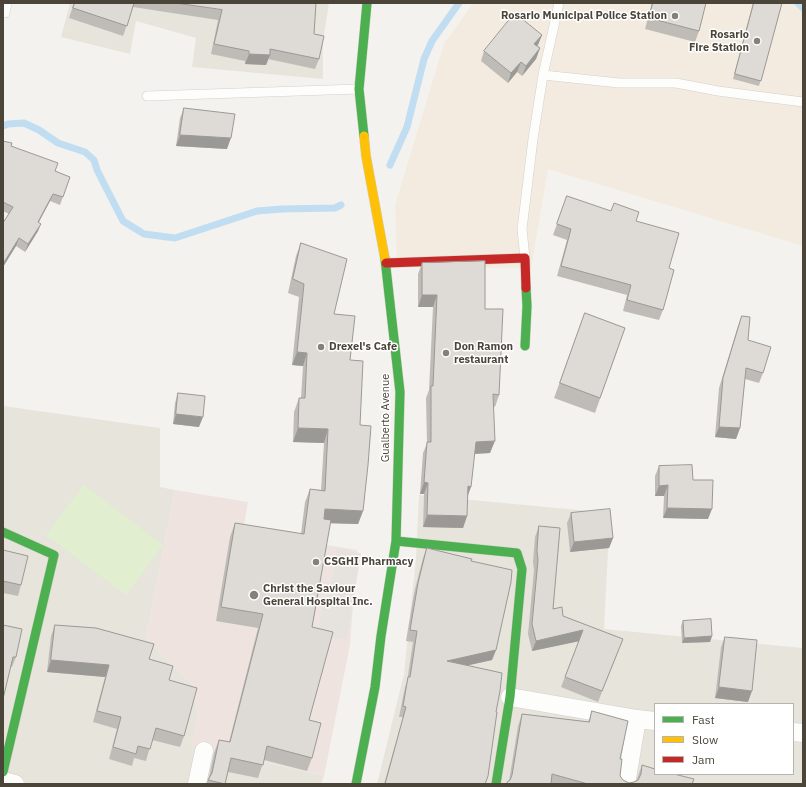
<!DOCTYPE html>
<style>
body{margin:0}
#map{position:relative;width:806px;height:787px;overflow:hidden;background:#f4f2ee;font-family:"IBM Plex Sans",sans-serif}
canvas{display:block}
.frame{position:absolute;inset:0;border:4px solid #4b4439;pointer-events:none}
.legend{position:absolute;left:654px;top:703px;width:140px;height:72px;box-sizing:border-box;background:#fff;border:1px solid #b7b4b0;margin:0;padding:5px 7px;list-style:none;font-size:12px;color:#4b4439}
.legend li{display:flex;align-items:center;gap:8px;height:20px}
.legend b{width:20px;border:1px solid #b7b4b0}
</style>
<div id="map">
<canvas width="806" height="787"></canvas>
<div class="frame"></div>
<ul class="legend">
<li><b style="height:5px;background:#4caf50"></b>Fast</li>
<li><b style="height:5px;background:#ffc107"></b>Slow</li>
<li><b style="height:5px;background:#c62828"></b>Jam</li>
</ul>
</div>
<script>
const c = document.querySelector('canvas').getContext('2d');
c.lineJoin = 'round';
function fillPath(path, color) {
  c.fillStyle = color;
  c.fill(path, 'evenodd');
}
function trace(path, color, width, dash) {
  c.strokeStyle = color;
  c.lineWidth = width;
  c.lineCap = dash ? 'butt' : 'round';
  c.setLineDash(dash || []);
  c.stroke(path);
}
function write(font, color, halo, rows, align = 'center') {
  c.font = font + ' "IBM Plex Sans",sans-serif';
  c.lineWidth = 3;
  c.setLineDash([]);
  c.textBaseline = 'middle';
  c.strokeStyle = halo;
  c.fillStyle = color;
  for (const [text, x, y, turn = 0] of rows) {
    c.save();
    c.translate(x, y);
    c.rotate((+turn || 0) * Math.PI / 180);
    c.textAlign = isNaN(turn) ? turn : align;
    if (halo) c.strokeText(text, 0, 0);
    c.fillText(text, 0, 0);
    c.restore();
  }
}
fillPath(new Path2D(`
 M70 3H329L323 41V79L192 67 196 38 136 21 130 54 61 37Z
 M3 406 160 428V487L175 490 146 640 192 684 198 718 191 745 324 776 321 784H3Z
 M419 495 610 513 604 629 803 648V784H377L404 674 416 559ZM655 704H793V774H655Z`), '#e7e4dc');
fillPath(new Path2D(`
 M473 3H803V246L548 169 531 268 397 267 395 205 444 44Z`), '#f3ebdf');
fillPath(new Path2D(`
 M175 490 248 502 243 531 357 550 350 645 324 776 190 745 198 718 192 684 146 640Z`), '#eee3df');
fillPath(new Path2D(`
 M84 485 163 545 126 595 46 535Z`), '#e1eecf');
fillPath(new Path2D(`
 M337 549 361 553 347 639 318 635 323 602H328Z`), '#e6e3df');
trace(new Path2D(`
 M798 3 803 8
 M3 126 8 124 24 123 39 130 58 143 85 152 94 160 97 170 123 221 144 234 175 238 257 211 282 209 335 208 341 205
 M390 165 407 127 424 59 432 41 459 3`), '#c0ddf1', 7);
const lane = new Path2D(`
 M5 13 7 3
 M543 75 619 83H676L718 91 803 102
 M147 96 359 89
 M525 258 522 229 533 139 543 75 559 3`);
const street = new Path2D(`
 M510 697 637 719 655 721
 M793 732 803 733
 M3 781 15 784
 M197 784 204 751
 M626 784 637 719`);
const fast = new Path2D(`
 M364 136 359 89 367 3
 M525 346 527 306 526 288
 M3 532 54 555 3 772
 M396 541 517 553 522 569 510 697 496 784
 M356 784 375 687 381 636 396 541 400 392 385 259`);
const slow = new Path2D(`
 M364 136 366 156 385 259`);
const jam = new Path2D(`
 M386 263 525 258 526 288`);
trace(lane, '#d2d0cb', 10);
trace(street, '#d2d0cb', 19);
trace(fast, '#d3cfc5', 10);
trace(slow, '#d3cfc5', 10);
trace(jam, '#d3cfc5', 10);
trace(lane, '#fdfdfc', 9);
trace(street, '#fdfdfc', 18);
trace(fast, '#4caf50', 9);
trace(slow, '#ffc107', 9);
trace(jam, '#c62828', 9);
fillPath(new Path2D(`
 M74 3H316L314 34 319 59 315 69 268 59 266 65 245 64V61L211 54 218 20 133 7 123 36 69 18Z
 M652 3H706L699 31 695 42 645 29Z
 M753 3H782L759 86 733 79Z
 M542 35 537 46 540 48 536 59 522 76 517 72 508 83 481 61 484 51Z
 M184 108 227 149 176 146 180 118Z
 M3 141 55 171 70 177 60 205 50 201 39 222 38 231 25 252 16 246 3 267V223L9 214 3 211Z
 M567 196 636 221 669 268 663 310 659 320 623 311 627 295 557 276 567 240 553 235Z
 M301 243 334 314 350 360 360 425 363 511 358 524 330 523 312 627 309 720 312 758 307 771 264 760 258 778 228 772 225 784H206L209 777 214 753 219 740 229 742 258 628 216 621 230 537 235 523 301 534 305 502 310 489 321 490 324 443 293 442 294 412 299 398H301L303 366 292 365 299 297 288 293 296 256Z
 M422 263 485 309 499 395 495 407 493 406 490 453 474 454 467 497V516L463 528 423 527 424 494H420L423 453 427 443 426 398 429 390 433 307H418V274Z
 M585 313 625 328 595 413 554 398Z
 M742 316 748 340 763 373 759 383 745 379 740 428 736 439 715 437 719 388 738 326Z
 M178 393 199 427 173 424 175 403Z
 M659 466 693 480 708 519 663 518 664 496H655V476Z
 M571 513 613 538 609 548 570 552 567 523Z
 M539 526 553 609 563 616 623 639 598 702 561 687 579 641 532 651 528 634 534 570 533 562 535 537Z
 M427 548 471 561 496 650 492 660 468 665 496 712 485 784H384L403 717H399L405 687 407 682 413 642 406 641 414 593 423 558Z
 M3 550 21 585 18 596 3 593Z
 M683 621 712 636 710 642 682 643 681 626Z
 M3 625 16 657 12 667H10Z
 M55 625 149 659 169 680 184 736 180 747 152 740 146 761 134 758 132 766 109 759 117 729 93 722 105 677 47 672 51 636Z
 M725 637 748 702 715 698 721 647Z
 M592 711 620 759V776L623 780 629 783 634 782 637 780 638 776 642 765 692 784H507V782L509 781 518 726 522 714 588 722Z`), '#bfbcb8');
fillPath(new Path2D(`
 M542 35 538 45 531 54 534 44Z
 M540 48 536 59 522 76 526 66Z
 M249 54 270 55 266 65 245 64Z
 M521 62 517 72 508 83 511 73Z
 M180 135 231 138 227 149 176 146Z
 M53 194 50 201 35 229 38 222Z
 M41 224 38 231 25 252 28 244Z
 M19 238 16 246 3 267V264Z
 M422 295H437L433 307H418Z
 M297 352 307 353 303 366 292 365Z
 M176 414 203 417 199 427 173 424Z
 M719 427 740 428 736 439 715 437Z
 M298 428 328 429 324 443 293 442Z
 M495 441 490 453 471 454 476 442Z
 M424 482 428 483 424 494H420Z
 M668 485 664 496H655L659 486Z
 M468 486 471 487 467 498Z
 M667 508 712 509 708 519 663 518Z
 M325 509 363 511 358 524 321 523Z
 M427 515 467 516 463 528 423 527Z
 M613 538 609 548 570 552 574 542Z
 M583 630 580 641 532 651 536 641Z
 M712 636 710 642 682 643 684 638Z
 M496 650 492 660 443 671 447 661Z
 M51 660 109 665 105 677 47 672Z
 M719 687 752 691 748 702 715 698Z`), '#9b9996');
const building = new Path2D(`
 M75 3H134L127 26 73 8Z
 M176 3H316L314 34 324 36 319 59 270 49V55L249 54V51L214 44 222 10Z
 M653 3H706L699 31 649 18Z
 M754 3H782L761 81 735 74Z
 M515 13 542 35 534 44 540 48 526 66 521 62 511 73 484 51Z
 M184 108 235 114 231 138 180 135Z
 M3 141 12 143 11 146 58 163 55 171 70 177 63 197 53 194 38 222 41 224 28 244 19 238 3 264V223L13 207 3 202Z
 M567 196 611 211 614 203 639 212 636 221 679 233 669 268 674 270 663 310 627 300 631 285 561 266 571 229 557 224Z
 M301 243 347 259 334 314 355 316 350 360 363 361 360 425 371 426 368 465 363 511 325 509 324 519 331 520 312 627 333 632 309 720 321 723 312 758 267 746 263 765 231 758 225 784 208 780 212 773 219 740 230 742 263 614 221 607 235 523 304 534 310 489 325 491 328 429 298 428 299 398H305L307 353 297 352 304 284 293 279Z
 M485 261V309H503L499 395 493 394 495 441 476 442 471 487 468 486 467 516 427 515 428 483 424 482 427 442H431V386H433L437 295H422V263Z
 M585 313 625 328 600 398 560 383Z
 M742 316 750 317 748 340 771 347 763 373 746 368 740 428 719 427 723 378Z
 M178 393 205 396 203 417 176 414Z
 M692 465 693 480H713L712 509 667 508 668 485 659 486V466Z
 M610 509 613 538 574 542 571 513Z
 M539 526 560 528 553 609 562 607 563 616 623 639 602 691 565 677 583 630 536 641 532 624 538 560 537 551Z
 M427 548 472 559 471 561 512 570 511 582 496 650 447 661 502 673 500 691 496 712H497L488 776 485 784H385L406 707 403 706 408 677H410L417 631 410 630 418 583Z
 M3 550 28 556 21 585 3 581Z
 M711 619 712 636 684 638 683 621Z
 M3 625 22 629 16 657H13L3 699Z
 M55 625 96 628 154 644 149 659 173 666 169 680 197 688 184 736 156 728 150 749 138 746 136 754 113 747 121 717 97 711 109 665 51 660Z
 M725 637 757 640 752 691 719 687Z
 M592 711 628 721 620 759H622L620 776 623 780 629 783 634 782 638 780 641 774 642 765 655 769V774H674L694 779 692 784H588L552 774 551 784H507V782L510 780 512 775 522 714 589 722Z`);
fillPath(building, '#dedbd6');
trace(building, '#9b9996', 1);
for (const [x, y, r, color] of [
 [675,16,4,"#868178"],
 [757,41,4,"#868178"],
 [321,347,4,"#868178"],
 [446,353,4,"#868178"],
 [316,562,4,"#868178"],
 [254,595,5,"#868178"]
]) {
  const dot = new Path2D();
  dot.arc(x, y, r, 0, 2 * Math.PI);
  c.fillStyle = color;
  c.fill(dot);
  trace(dot, '#fff', 1.5);
}
write('bold 11px', '#4b4439', '#fff', [
 ["Rosario Municipal Police Station",667,16,"right"],
 ["Rosario",749,35,"right"],
 ["Fire Station",749,48,"right"],
 ["Drexel's Cafe",329,347],
 ["Don Ramon",454,347],
 ["restaurant",454,360],
 ["CSGHI Pharmacy",324,562],
 ["Christ the Saviour",263,589],
 ["General Hospital Inc.",263,602]
], 'left');
write('11px', '#4b4439', '#fff', [
 ["Gualberto Avenue",386,418,-90]
]);
</script>
